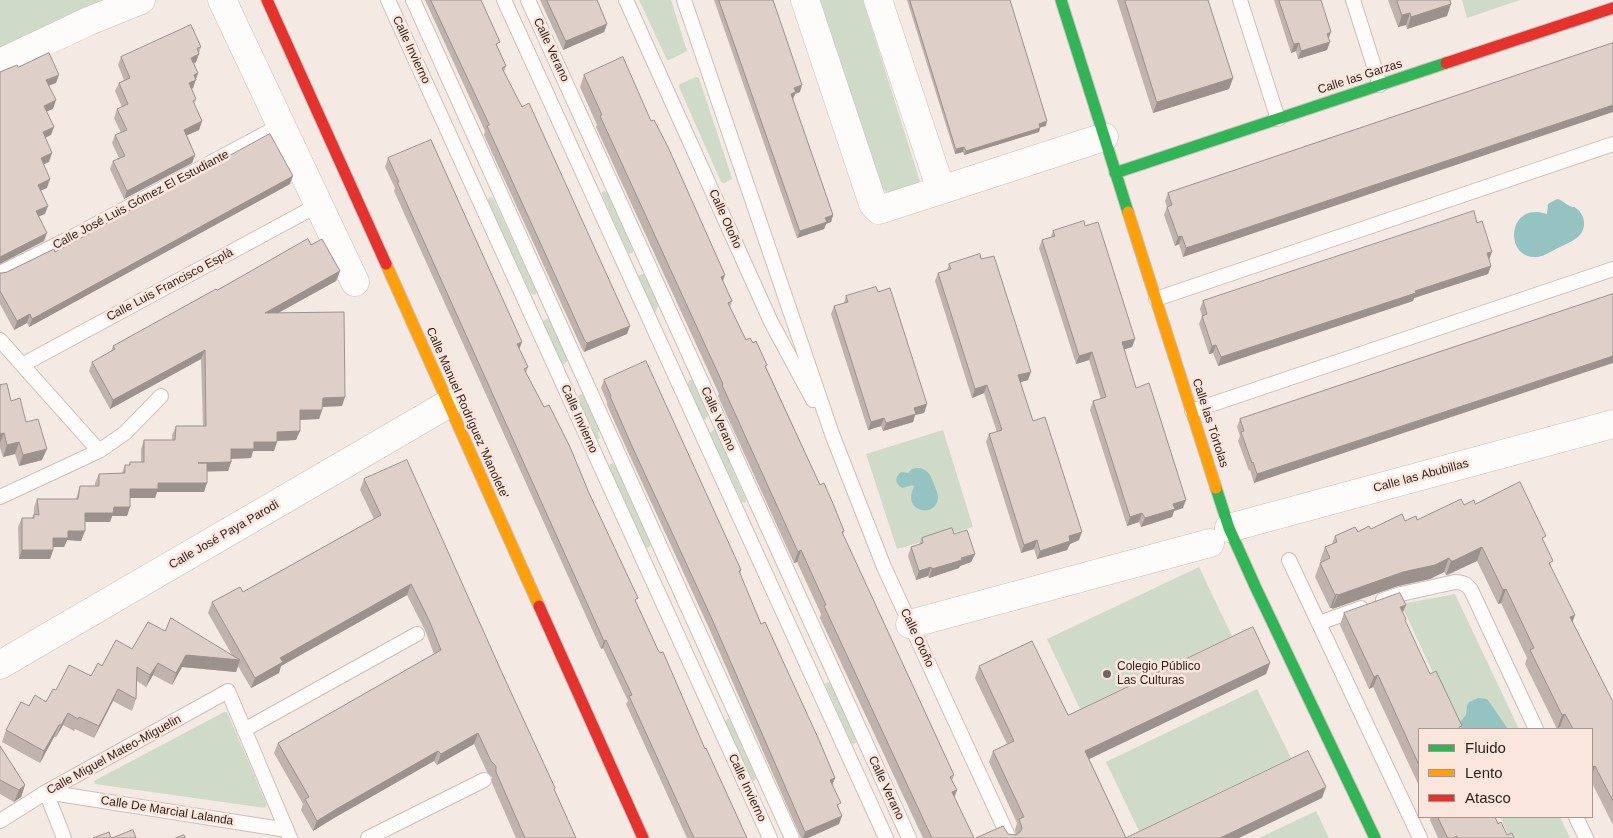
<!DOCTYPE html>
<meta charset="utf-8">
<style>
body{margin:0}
#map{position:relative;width:1613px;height:838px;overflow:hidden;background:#f5e9e4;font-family:Helvetica,sans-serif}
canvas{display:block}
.legend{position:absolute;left:1418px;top:728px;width:175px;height:90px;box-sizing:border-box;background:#fbe6de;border:1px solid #a7968f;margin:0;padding:6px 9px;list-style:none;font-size:15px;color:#2a1e19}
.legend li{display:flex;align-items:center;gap:10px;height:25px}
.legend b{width:25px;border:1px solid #a7968f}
</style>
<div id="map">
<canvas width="1613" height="838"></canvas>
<ul class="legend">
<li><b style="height:6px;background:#30b455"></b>Fluido</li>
<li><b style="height:6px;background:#ff9f0a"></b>Lento</li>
<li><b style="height:6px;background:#e5322d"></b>Atasco</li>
</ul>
</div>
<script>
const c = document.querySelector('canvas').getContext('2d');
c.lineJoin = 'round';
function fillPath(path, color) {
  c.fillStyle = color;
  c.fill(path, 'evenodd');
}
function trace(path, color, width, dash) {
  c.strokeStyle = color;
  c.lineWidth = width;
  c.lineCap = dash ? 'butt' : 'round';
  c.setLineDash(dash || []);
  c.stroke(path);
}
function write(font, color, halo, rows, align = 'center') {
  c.font = font + ' Helvetica,sans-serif';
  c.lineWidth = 5;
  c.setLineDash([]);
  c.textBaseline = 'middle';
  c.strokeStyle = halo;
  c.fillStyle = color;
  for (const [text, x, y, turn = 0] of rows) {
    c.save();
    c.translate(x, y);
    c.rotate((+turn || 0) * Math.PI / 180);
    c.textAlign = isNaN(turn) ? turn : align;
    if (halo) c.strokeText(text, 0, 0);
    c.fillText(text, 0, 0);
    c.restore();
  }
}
fillPath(new Path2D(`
 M0 0H106L0 49Z
 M639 0H671L687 51 669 60H667Z
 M815 0H863L921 185 893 195 879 188Z
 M1462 0H1520L1467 18Z
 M696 77 699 78 732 178V179L724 183 721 182 679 87 680 84Z
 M604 191 608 193 633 251 631 254 628 253 602 195V192Z
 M491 197 494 200 537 292 535 295 531 294 488 202V199Z
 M647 273 660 302 655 313H649L636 280 639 275Z
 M547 318 551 322 556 323 573 357 564 364 554 362 538 326Z
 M690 380H699L710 413 705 420 699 419 685 387Z
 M581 394 591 395 601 430 598 432 600 438 598 439H595L574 400Z
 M715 428 726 429 734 464 731 466 746 500 745 503 742 502 726 468 720 466 708 435Z
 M943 430 973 527 897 549 866 454Z
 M612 463 616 466 651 545 648 548 645 547 609 467 610 464Z
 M1199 567 1232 636 1080 709 1047 639Z
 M1455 594 1519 729H1459L1401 604Z
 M828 682 831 684 857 741 854 744 851 743 826 686 825 684Z
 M1257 689 1291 758 1139 831 1106 762Z
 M224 712H227L267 805 265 808 95 784 94 781Z
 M728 718 731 721 756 778 754 781 751 780 725 723V721Z
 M1316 811 1329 838H1259Z
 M1500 817H1560L1570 838H1510Z`), '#cfdbc8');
fillPath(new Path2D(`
 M1557 199C1563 200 1565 204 1570 206 1575 209 1572 205 1577 209 1585 215 1587 228 1579 236 1573 242 1563 245 1556 249 1550 252 1544 256 1538 257 1503 260 1507 200 1547 214L1548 204Z
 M917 468C925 468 929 472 932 479 934 485 938 492 938 498 936 519 901 512 914 487L913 485 902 488C895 483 894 478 901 472L908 473 912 469Z
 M1478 698 1487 699 1490 703 1508 729H1461L1460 722 1466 715 1467 706 1469 702Z`), '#94c3c2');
const lane = new Path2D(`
 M388 0 770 838
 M413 0 792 838
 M504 0 886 838
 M528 0 909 838
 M626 0 771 322 813 400
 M684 0 832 434 884 567 1009 838
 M1240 0 1278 119
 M1353 0 1380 85
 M0 273 76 235 281 125
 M1156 299 1613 144
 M0 340 99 451
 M22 365 318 205
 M1192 411 1613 269
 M0 497 99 451 125 433 161 396
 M1289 560 1420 838
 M1383 600 1401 594 1455 582C1463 582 1466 584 1471 590L1536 729
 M1319 623 1361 608
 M244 730 417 634
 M46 792 287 830
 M46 792 64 838
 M1576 817 1586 838
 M0 821 46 792 228 691 290 838
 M368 838 484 780`);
const street = new Path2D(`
 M222 0 355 282
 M805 0 873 204 879 210 941 190 878 0
 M0 63 89 21 141 0
 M941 190 1104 137
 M1229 528 1613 424
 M910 624 1210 543
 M0 665 448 404`);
const fast = new Path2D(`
 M1061 0 1128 212
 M1115 173 1446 63
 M1216 488 1229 528 1255 586 1375 838`);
const slow = new Path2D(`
 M1128 212 1216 488
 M386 264 539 606`);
const jam = new Path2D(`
 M267 0 386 264
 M1446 63 1613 8
 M539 606 643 838`);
trace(lane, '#cabfba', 16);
trace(street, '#cabfba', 29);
trace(fast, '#cabfba', 13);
trace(slow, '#cabfba', 13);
trace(jam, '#cabfba', 13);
trace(lane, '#fefcfb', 14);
trace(street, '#fefcfb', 28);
trace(fast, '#30b455', 11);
trace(slow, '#ff9f0a', 11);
trace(jam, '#e5322d', 11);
fillPath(new Path2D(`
 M425 0H481L498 48 506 66 504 72 627 334 584 352 582 349 484 135 485 131Z
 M540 0H598V1L607 24 604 32 563 50Z
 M714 0H773L800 92 795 94 793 99 833 215 831 222 826 224 824 229 797 238Z
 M907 0H1010L1046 126 1040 127 1039 132 964 155 963 152 955 154Z
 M1117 0H1208L1233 78 1229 89 1153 113Z
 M1274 0H1321L1329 39 1327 50 1298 59 1296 51 1291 53Z
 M1388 0H1450L1447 16 1407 29 1406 25 1398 27Z
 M1613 43 1183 257 1179 244 1175 246 1164 215 1167 207 1165 201 1168 193Z
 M201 47 196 62 194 64 198 73 193 88 192 89 196 99 194 104 202 121 199 130 187 135 195 155 192 163 124 199 110 169 113 161 119 158 112 143 115 135 121 133 114 118 117 109 122 107 115 91 119 83 124 80 118 65 121 57Z
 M584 75 723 282 732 301 730 307 746 340 767 365 766 367 820 485 844 531 843 535 954 775 952 781 957 790 954 797 974 838H923L820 618 821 614 797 562 794 563 718 396 719 394 596 127 597 125 580 87Z
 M388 158 519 349 528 367 526 373 636 603 658 650 705 749 747 838H687L626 704 628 701 603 648 601 649 394 191 395 188 385 167Z
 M290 184 29 327 27 323 14 330 0 304V273H2L7 272 55 252Z
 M1085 226 1135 339 1132 347 1124 349 1136 388 1183 508 1174 511 1172 517 1141 527 1139 522 1127 526 1090 410 1093 401 1101 399 1089 360 1076 364 1039 248 1042 240 1051 237 1053 231Z
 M311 245 340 271 336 281 279 312 342 406 322 407V410L319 419 300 420 296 440 277 441 274 451H253L251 458 231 459V462L228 471H207L204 492H157L155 498H130L127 516H112L110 522H85L81 541 67 540 64 547H53V550L50 559H19L18 527 22 518H32L34 514V508L37 499H76L80 486H95V483L99 474 122 473 125 465H129L130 462H141V449L144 440H172V435L176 426H203L201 359 110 409 89 371 92 362 111 352 113 346 217 290Z
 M1489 260 1491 266 1488 274 1414 298 1413 301 1218 366 1213 353 1209 354 1199 324 1202 316 1200 309 1203 301Z
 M949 264 1028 380 1020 382 1033 421 1079 540 1070 544 1067 550 1037 559 1034 549 1021 553 986 442 989 434 997 432 984 393 972 398 935 281 938 273 947 270Z
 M878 292 927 404 924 413 915 415 913 422 883 431 881 426 868 430 831 314 834 306 844 303 846 296Z
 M1613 294 1254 483 1250 470 1249 471 1238 441 1240 436 1237 427 1240 419Z
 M604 380 741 570 740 574 761 624 835 778 832 784 839 809V824L808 838H801L708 626 628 452 607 405V402L601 388Z
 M0 385 26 422 42 460 19 466 15 454 3 457 0 448Z
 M364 479 503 675 576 838H516L492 783V777L487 772 474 744 437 765 434 761 334 818 313 831 301 810 303 804 274 753 278 743 434 654 425 630 407 595 281 666 279 673 251 688 238 666 236 672 182 667 172 685 153 675 146 687 137 681 136 699 132 711 113 701 94 738 75 729 74 731 63 725 56 737H54L40 763 2 742 6 730 29 706 46 702 56 690 91 676 102 666 132 649 232 655 208 613 212 602 243 592 374 519 360 490Z
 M1475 504 1544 541 1551 567 1572 622 1613 702V825L1592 783V729H1561L1560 727 1557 729 1525 664 1527 658 1501 603 1498 604 1477 561 1448 575H1446L1444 572 1430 579 1398 586 1332 609V608H1330L1315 577 1320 563 1321 562 1320 561 1325 547 1332 544 1335 536 1371 529 1405 521 1417 520 1464 505Z
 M954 534 975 554 971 562 960 566 959 568 929 578 928 576 916 580 908 556 911 547 919 545 922 538Z
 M1403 612 1405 621 1419 729V786L1373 687 1369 689 1340 625 1344 613Z
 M1270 663 1266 674 1089 759 1126 838H976L1008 834 1016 835 1015 830 1017 823 989 762 993 751 1007 744 975 678 979 666 1068 715Z
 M0 746 25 785 21 797 14 802 0 794Z
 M1431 817H1495L1498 824 1507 835 1514 838H1438L1430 820Z`), '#c0b2ad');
fillPath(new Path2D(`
 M1451 4 1447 16 1407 29 1411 17Z
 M1410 13 1406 25 1398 27 1402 15Z
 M607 24 604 32 563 50 566 41Z
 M1331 32 1328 40 1327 34Z
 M1330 42 1327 50 1298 59 1301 51Z
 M1299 43 1296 51 1291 53 1294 44Z
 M199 54 196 62 188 66 191 58Z
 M198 73 193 88 186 92 189 83 194 75Z
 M59 75 56 83 43 88 46 80Z
 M1233 78 1229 89 1153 113 1157 102Z
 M802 85 800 92 795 94 793 99 791 94 794 88Z
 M56 100 53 109 41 114 44 106Z
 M1613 105V112L1183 257 1186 248Z
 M202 121 199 130 181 138 184 130Z
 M1047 121 1046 126 1038 128 1039 124Z
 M54 127 51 135 39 141 43 132Z
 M1040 128 1039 132 964 155 966 151Z
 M964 147 963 152 955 154 956 149Z
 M52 153 49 162 38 167 41 158Z
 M195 155 192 163 124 199 127 191Z
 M293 176 290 184 29 327 32 319Z
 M50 179 47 188 35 193 38 185Z
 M48 206 45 214 33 219 36 211Z
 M833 215 831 222 826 224 824 229 797 238 800 231 825 218Z
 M47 233 44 241 0 264V257Z
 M1182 236 1179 244 1175 246 1178 237Z
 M1492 252 1489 260 1487 253Z
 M1491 266 1488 274 1414 298 1413 301 1218 366 1221 357 1415 291Z
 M340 271 336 281 262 322 265 313Z
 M725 275 721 287V277Z
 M30 314 27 323 14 330 17 321Z
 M630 326 627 334 584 352 587 343Z
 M1135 339 1132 347 1119 351 1122 342Z
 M522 342 519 350 517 344Z
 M1216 345 1213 353 1209 354 1212 346Z
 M205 350 201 359 110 409 113 400Z
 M1092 352 1089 360 1076 364 1079 356Z
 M1613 356V363L1254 483 1257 474Z
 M1031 372 1028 380 1015 384 1018 375Z
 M987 385 984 393 972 398 975 389Z
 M345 397 342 406 319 407 323 398Z
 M927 404 924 413 915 415 913 422 883 431 886 423 914 408Z
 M300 410H322L319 419 296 420Z
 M884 418 881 426 868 430 871 422Z
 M300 431 296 440 274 441 277 432Z
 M4 433 0 443V434Z
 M19 442 15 454 3 457 7 445Z
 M254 442H277L274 451H253L251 458 227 459 231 449Z
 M47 449 42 460 19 466 23 455Z
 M231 462 228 471 195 472 198 463Z
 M158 483H207L204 492H157L155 498H127L130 489Z
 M1186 500 1183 508 1174 511 1172 517 1141 527 1145 518 1173 504Z
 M114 507H130L127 516H112L110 522H82L85 513Z
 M1142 513 1139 522 1127 526 1130 517Z
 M68 531H85L81 541 67 540 64 547H50L53 538Z
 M1082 532 1079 540 1070 544 1067 550 1037 559 1040 551 1069 536Z
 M1037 540 1034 549 1021 553 1024 545Z
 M1482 547 1477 561 1446 575 1451 561Z
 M22 550H53L50 559H19Z
 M801 550 797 562 794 563 798 552Z
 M975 554 971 562 960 566 959 568 929 578 932 569Z
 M1449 558 1444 572 1430 579 1398 586 1332 609 1338 595 1403 572Z
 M931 567 928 576 916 580 919 571Z
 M411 584 407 595 281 666 279 673 251 688 255 678 280 658Z
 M1506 589 1501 603 1498 604 1503 590Z
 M1337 594 1332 608H1330L1335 595Z
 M1406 605 1401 617 1400 607Z
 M1575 615 1570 629V617Z
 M606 640 603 648 601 649 604 641Z
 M186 655 240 660 236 672 182 667 172 685 176 673Z
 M158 663 153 675 146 687 150 675Z
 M1270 663 1266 674 1081 763 1085 751Z
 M1378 675 1373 687 1369 689 1374 677Z
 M118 689 113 701 94 738 99 726Z
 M68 713 63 725 56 737 61 725Z
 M1565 714 1560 727 1557 729 1562 715Z
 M59 725 54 737 40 763 44 751Z
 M478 733 474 744 437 765 441 754Z
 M438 751 434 761 334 818 313 831 317 821 338 808Z
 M1595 766 1592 775V767Z
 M835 778 832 786 830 780Z
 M25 785 21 797 14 802 19 790Z
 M1326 787 1322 798 1239 838H1220Z
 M957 790 953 801 952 792Z
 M842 816 839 824 808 838H803L805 832Z`), '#9c918d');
const building = new Path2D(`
 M431 0H481L500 42 496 44 506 66 502 68 522 107 529 103 630 326 587 343 585 341 487 126 489 125Z
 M547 0H597L607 24 566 41Z
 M719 0H773L802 85 794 88 796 92 791 94 833 215 825 218 827 222 800 231Z
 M910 0H1010L1047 121 1039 124 1040 128 966 151 964 147 956 149Z
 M1125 0H1208L1233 78 1157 102Z
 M1279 0H1321L1331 32 1327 34 1330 42 1301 51 1299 43 1294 44Z
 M1397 0H1450L1451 4 1411 17 1410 13 1402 15Z
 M191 25 201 47 197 48 199 54 191 58 198 73 194 75 196 80 189 83 196 99 193 101 202 121 184 130 195 155 127 191 113 161 125 156 115 135 127 130 117 109 128 104 119 83 130 78 121 57Z
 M1613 43V105L1186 248 1182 236 1178 237 1167 207 1172 205 1168 193Z
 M49 53 59 75 46 80 56 100 44 106 54 127 43 132 52 153 41 158 50 179 38 185 48 206 36 211 47 233 0 257V72L17 65 18 67Z
 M623 57 651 121 654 120 668 147 725 275 721 277 732 301 728 303 746 340 750 338 753 343 756 341 767 365 765 366 820 485 824 483 834 506 844 531 842 532 954 775 950 777 957 790 952 792 974 838H932L824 606 826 605 801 550 798 552 722 385 723 384 600 116 602 115 584 75Z
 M270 134 293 176 32 319 30 314 17 321 0 291V273H2L7 272 54 249 55 252 88 234 135 207Z
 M431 140 522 342 517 344 528 367 524 369 544 407 549 405 570 447 589 493 638 598 635 600 658 650 660 653 663 652 705 749 706 748 747 838H694L629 696 632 695 606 640 604 641 397 182H399L388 158Z
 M1474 211 1477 223 1482 221 1492 252 1487 253 1491 266 1415 291 1416 293 1221 357 1216 345 1212 346 1202 316 1207 314 1203 301Z
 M1084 221 1085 226 1098 222 1135 339 1122 342 1136 388 1149 383 1186 500 1173 504 1175 509 1145 518 1142 513 1130 517 1093 401 1106 397 1092 352 1079 356 1042 240 1055 236 1053 231Z
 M308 239 311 245 322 239 340 271 265 313 344 312 345 397 323 398 322 410H300V431L277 432V442H254V449H231V462L198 463H207V483H158V489H130V507H114L113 513H85V531H68V538H53V550H22V518H34V514L39 515 37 499H78L80 486H99V474L125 473V465H130V462H144V440H175L176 426H206L205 350 113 400 92 362 115 349 113 346 216 289 217 290Z
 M980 254 981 259 994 256 1031 372 1018 375 1033 421 1045 417 1082 532 1069 536 1070 541 1040 551 1037 540 1024 545 989 434 1002 430 987 385 975 389 938 273 951 269 949 264Z
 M876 287 878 292 890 288 927 404 914 408 916 414 886 423 884 418 871 422 834 306 848 302 846 296Z
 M1613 294V356L1257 474 1253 462 1252 463 1241 432 1244 431 1240 419Z
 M646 361 741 570 739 571 761 624 765 622 819 740 835 778 830 780 841 803 837 805 842 816 805 832 711 617 631 444 610 396H611L604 380Z
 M7 384 11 401 20 398 26 422 38 419 47 449 23 455 19 442 7 445 4 433 0 434V385Z
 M407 460 503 675 555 788 554 789 576 838H525L496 772V766L491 761 478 733 441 754 438 751 338 808 317 821 305 799 309 797 278 743 441 650 429 620 411 584 280 658 283 662 255 678 212 602 240 587 243 592 381 515 364 479Z
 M1520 482 1546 536 1542 538 1553 561 1549 563 1575 615 1570 617 1613 702V801L1595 766 1592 767V729H1573L1565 714 1562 715 1530 650 1534 648 1506 589 1503 590 1482 547 1453 561H1451L1449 558 1435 565 1403 572 1338 595 1337 594 1335 595 1320 563 1330 558 1325 547 1337 542 1335 536 1355 527 1358 532 1369 526 1371 529 1402 514 1405 521 1416 516 1417 520 1461 499 1464 505 1474 500 1475 504Z
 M952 528 954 534 967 530 975 554 961 558 962 560 932 569 931 567 919 571 911 547 923 543 922 538Z
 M1400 593 1406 605 1400 607 1406 619 1405 620 1430 674 1436 671 1462 726 1459 727 1460 729H1419V765L1378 675 1374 677 1344 613Z
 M171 618 240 660 186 655 176 673 158 663 150 675 137 667 136 699 118 689 99 726 79 717 78 719 68 713 61 725H59L44 751 6 730 21 702 29 706 35 695 46 702 53 689 56 690 69 665 91 676 98 663 102 666 116 640 132 649 148 622 165 631Z
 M1253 627 1270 663 1085 751 1126 838H976L1003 826 1008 834 1016 835 1020 832 1022 828 1019 819 1024 817 993 751 1014 741 979 666 1032 641 1068 715Z
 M0 746 25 785 19 790 0 780Z
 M1308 751 1326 787 1220 838H1126Z
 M1438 817H1495L1498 824 1501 822 1507 835 1512 833 1514 838H1457V836L1453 838H1448Z
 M133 830 136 838H93L109 832 111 838Z
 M184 835 185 838H176Z`);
fillPath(building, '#dfcfc9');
trace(building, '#9c918d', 1);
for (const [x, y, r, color] of [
 [1107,674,5,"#716560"]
]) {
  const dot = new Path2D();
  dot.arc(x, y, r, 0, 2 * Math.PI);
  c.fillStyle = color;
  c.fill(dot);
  trace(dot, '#fbe6de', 2);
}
write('12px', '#2a1e19', '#fbe6de', [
 ["Calle Invierno",411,50,65],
 ["Calle Verano",551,50,65],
 ["Calle las Garzas",1360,77,-18],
 ["Calle José Luis Gómez El Estudiante",141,200,-28],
 ["Calle Otoño",725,219,66],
 ["Calle Luis Francisco Esplà",170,285,-28],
 ["Calle Manuel Rodríguez 'Manolete'",467,413,66],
 ["Calle Invierno",579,419,66],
 ["Calle Verano",718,419,66],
 ["Calle las Tórtolas",1210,423,72],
 ["Calle las Abubillas",1421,476,-15],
 ["Calle José Paya Parodi",224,535,-30],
 ["Calle Otoño",917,638,65],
 ["Calle Miguel Mateo-Miguelin",114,755,-29],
 ["Calle Invierno",747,788,65],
 ["Calle Verano",886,788,65],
 ["Calle De Marcial Lalanda",167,811,9]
]);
write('12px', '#2a1e19', '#fbe6de', [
 ["Colegio Público",1117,667],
 ["Las Culturas",1117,681]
], 'left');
</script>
